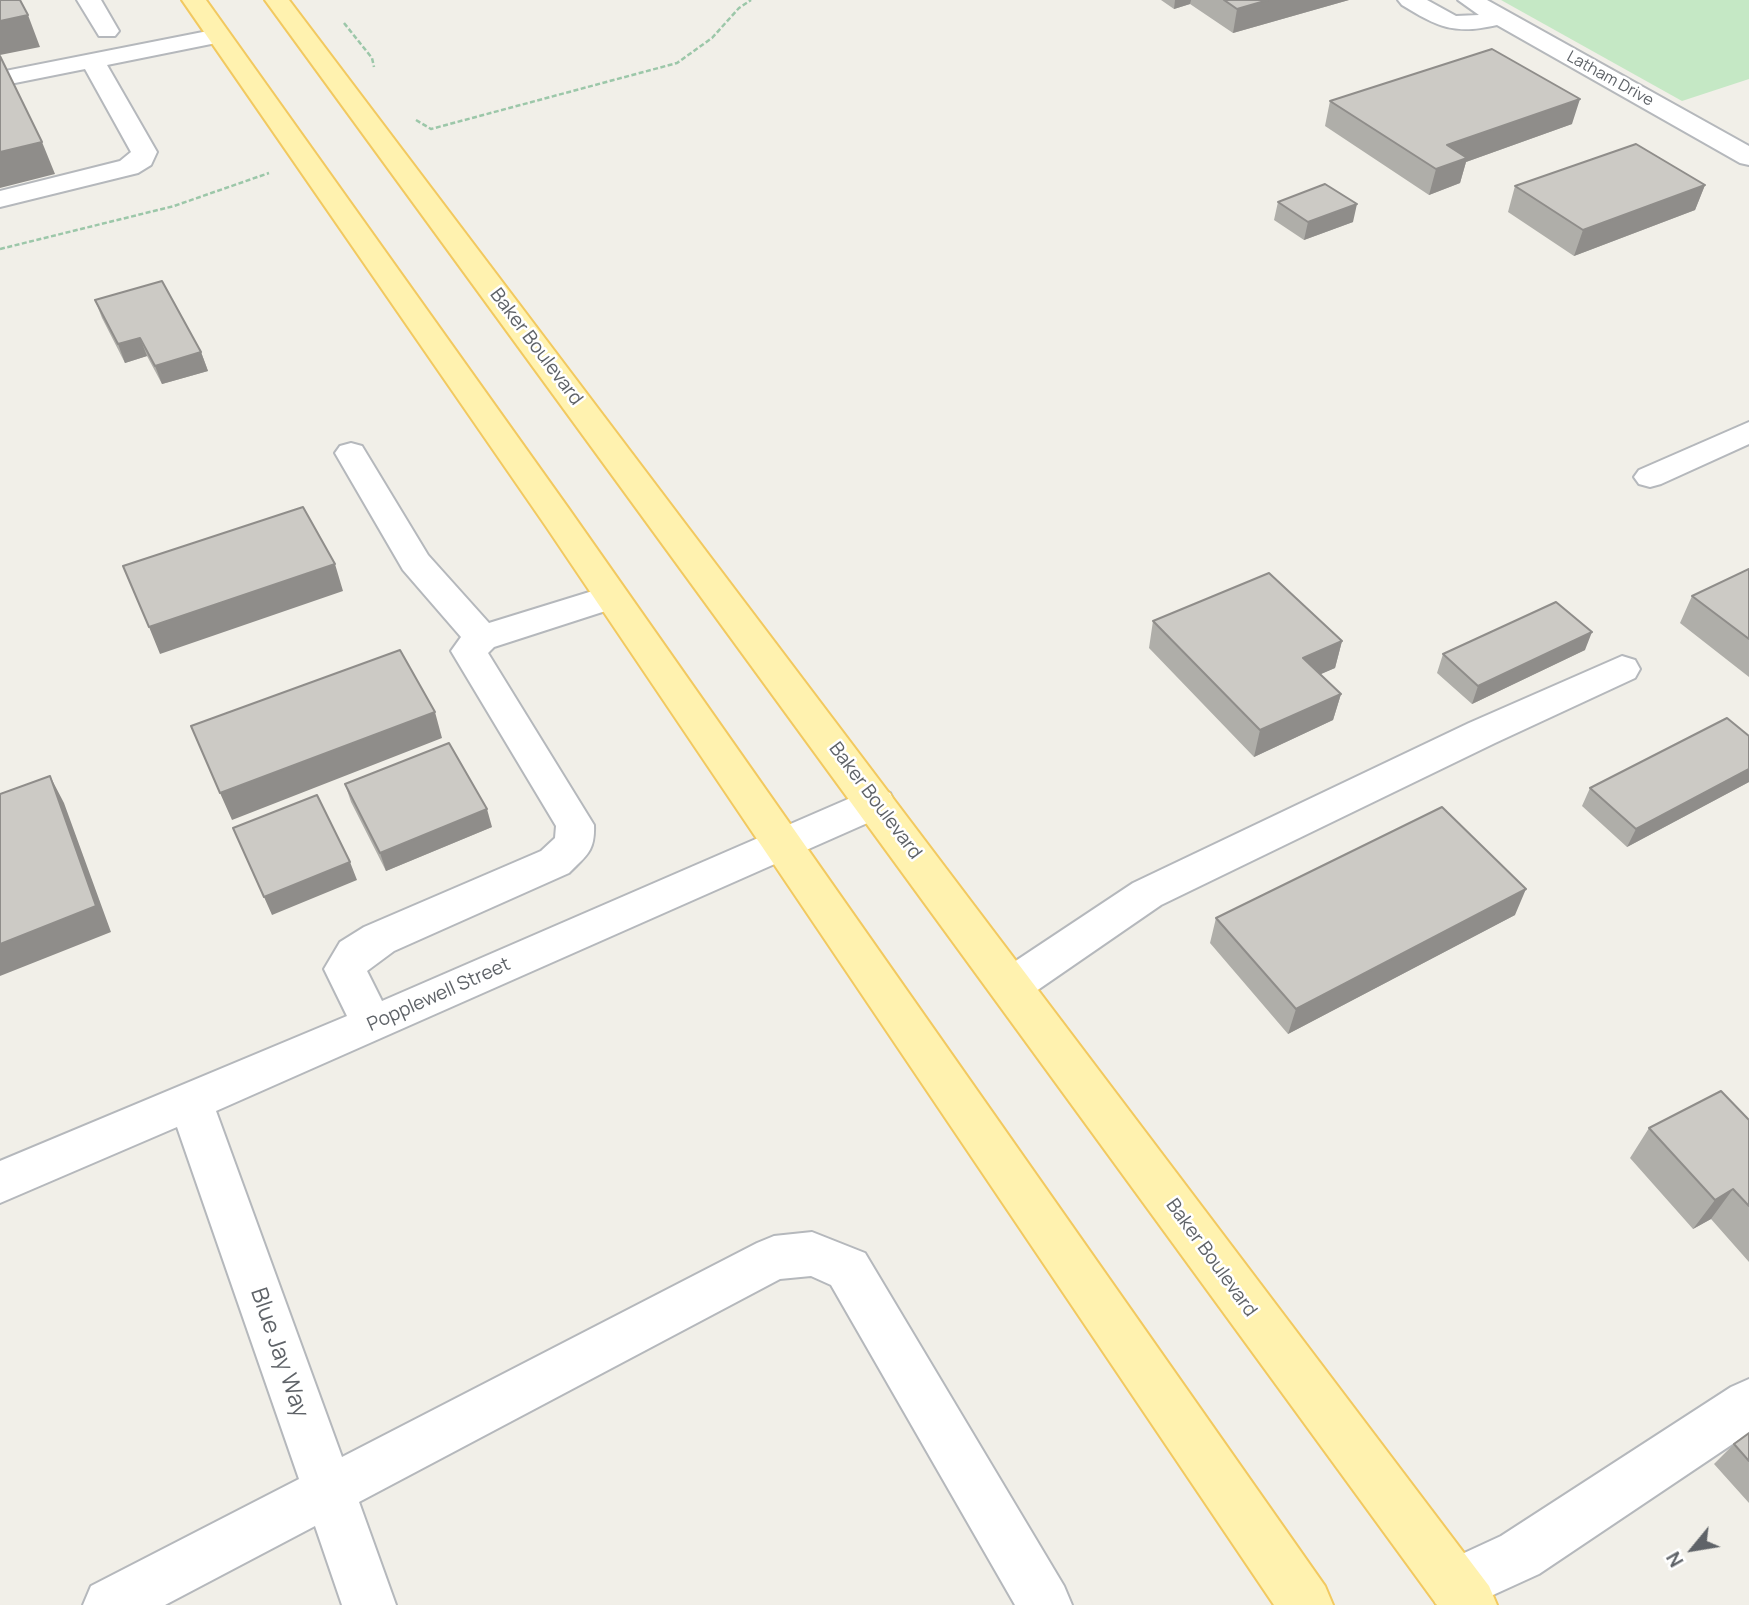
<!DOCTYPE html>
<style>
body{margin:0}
#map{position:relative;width:1749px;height:1605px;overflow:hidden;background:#f1efe8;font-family:Manrope,sans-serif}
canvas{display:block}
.north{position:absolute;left:1658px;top:1514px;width:70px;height:70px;-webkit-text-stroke:5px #fff;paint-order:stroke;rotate:240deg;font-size:19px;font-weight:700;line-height:28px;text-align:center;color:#5f6368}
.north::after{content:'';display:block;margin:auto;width:24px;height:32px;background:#5f6368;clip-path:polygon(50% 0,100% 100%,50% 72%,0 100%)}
</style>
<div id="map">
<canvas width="1749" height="1605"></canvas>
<div class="north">N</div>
</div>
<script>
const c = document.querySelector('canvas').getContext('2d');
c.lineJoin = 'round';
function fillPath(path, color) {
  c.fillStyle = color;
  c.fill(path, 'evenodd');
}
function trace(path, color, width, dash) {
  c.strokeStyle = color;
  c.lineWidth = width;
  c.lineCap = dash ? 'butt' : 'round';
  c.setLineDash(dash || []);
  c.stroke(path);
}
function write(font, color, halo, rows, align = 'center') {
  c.font = font + ' Manrope,sans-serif';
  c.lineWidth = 5;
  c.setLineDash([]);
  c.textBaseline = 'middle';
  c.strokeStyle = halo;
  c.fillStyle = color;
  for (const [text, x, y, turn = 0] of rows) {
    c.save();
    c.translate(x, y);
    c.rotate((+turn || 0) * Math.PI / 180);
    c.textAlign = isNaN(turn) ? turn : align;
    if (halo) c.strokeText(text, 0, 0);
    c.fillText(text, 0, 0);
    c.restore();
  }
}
fillPath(new Path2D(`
 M1501 0H1749V79L1682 101Z`), '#c5e8c5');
const minor = new Path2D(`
 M77 0H101L119 31 115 36H99Z
 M1398 0H1427L1456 16 1479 15 1458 0H1487L1749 146V165L1740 163 1497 25C1454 35 1438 27 1402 5Z
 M218 29 226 31 230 36 226 41 107 65 157 152 151 165 138 173 0 207V191L120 161 131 152 85 69 0 86V72Z
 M1749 422V444L1661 484 1650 487 1639 484 1634 477 1639 470Z
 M351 443 362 446 428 555 489 623 612 585 624 589 629 597 624 605 494 647 488 653 594 825C595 851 587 855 569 873L394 951 367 971 382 1001 862 793 876 788 890 793 895 803 890 813 216 1111 342 1457 757 1243 774 1236 812 1232 865 1253 1064 1586 1072 1605H1015L831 1285 811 1276 780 1279 359 1502 396 1605H342L315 1526 165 1605H83L91 1586 299 1479 177 1127 0 1203V1161L347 1016 324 969 340 942 364 927 541 851 555 838 556 826 451 651 461 637 403 570 335 453 340 446Z
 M1622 656 1635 660 1640 669 1635 678 1495 743 1161 905 1026 998 1011 1003 996 998 990 986 996 974 1133 883 1469 723Z
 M1749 1379V1433L1539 1574 1471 1605 1436 1604 1428 1585 1436 1566 1501 1536 1731 1387Z`);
const major = new Path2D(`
 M182 0H206L569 509 1325 1586 1333 1605H1274L545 525Z
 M265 0H289L1489 1586 1497 1605H1437Z`);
trace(minor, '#b5b8bc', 4);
trace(major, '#f2c960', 4);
trace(new Path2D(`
 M344 23 372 58 374 67
 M416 120 431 129 677 63 712 38 739 8 751 0
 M0 249 174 206 269 173`), '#9cc7a9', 2.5, [5, 2.5]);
fillPath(minor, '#fff');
fillPath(major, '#fff2af');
fillPath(new Path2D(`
 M1161 0H1349L1233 33 1190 4 1174 9Z
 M1330 101 1572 124 1466 162 1460 183 1429 195 1325 126Z
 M1705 185 1695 210 1574 256 1508 212 1515 186Z
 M1278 202 1353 222 1304 240 1274 220Z
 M95 300 201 352 208 371 162 384 147 356 125 363 102 318Z
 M1749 569V677L1680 623 1692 596Z
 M1153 621 1342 641 1335 668 1320 674 1341 694 1333 720 1254 757 1149 648Z
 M1585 650 1472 704 1437 673 1443 654Z
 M1749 736V782L1627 847 1582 806 1590 788Z
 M345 784 492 827 386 871 351 802Z
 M1515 915 1288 1034 1210 943 1216 918Z
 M1749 1120V1262L1711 1219 1693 1229 1630 1158 1649 1128Z
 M1749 1433V1503L1714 1464 1734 1444Z`), '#afaea9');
fillPath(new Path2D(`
 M1175 0H1191L1190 4 1174 9Z
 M1268 0H1349L1233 33 1237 9Z
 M28 15 40 47 0 55V21Z
 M1580 99 1572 124 1466 162 1460 183 1429 195 1436 169 1447 145Z
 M42 142 55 174 0 188V152Z
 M1705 185 1695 210 1574 256 1583 230Z
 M1357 204 1353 222 1304 240 1308 222Z
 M140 338 147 356 125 363 118 344Z
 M201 352 208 371 162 384 155 366Z
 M335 564 343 591 160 654 149 627Z
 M1592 632 1585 650 1472 704 1478 686Z
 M1342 641 1335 668 1296 685 1303 658Z
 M1341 694 1333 720 1254 757 1260 730Z
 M435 712 442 738 232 820 220 793Z
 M1749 769V782L1627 847 1636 829Z
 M50 776 64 803 111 932 0 976V944Z
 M487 809 492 827 386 871 380 853Z
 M350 862 357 880 272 915 264 897Z
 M1526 889 1515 915 1288 1034 1296 1009Z
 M1733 1189 1711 1219 1693 1229 1715 1200Z`), '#8f8d8a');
const building = new Path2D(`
 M0 0H20L28 15 0 21Z
 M1224 0H1268L1237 9Z
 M1492 49 1580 99 1447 145 1467 158 1436 169 1330 101Z
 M0 56 42 142 0 152Z
 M1636 144 1705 185 1583 230 1515 186Z
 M1325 184 1357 204 1308 222 1278 202Z
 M162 281 201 352 155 366 140 338 118 344 95 300Z
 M303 507 335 564 149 627 123 566Z
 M1749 569V639L1692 596Z
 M1269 573 1342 641 1303 658 1341 694 1260 730 1153 621Z
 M1556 602 1592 632 1478 686 1443 654Z
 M400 650 435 712 220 793 191 726Z
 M1727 718 1749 736V769L1636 829 1590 788Z
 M449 743 487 809 380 853 345 784Z
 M50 776 96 906 0 944V794Z
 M317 795 350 862 264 897 233 828Z
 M1442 807 1526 889 1296 1009 1216 918Z
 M1721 1091 1749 1120V1206L1733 1189 1715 1200 1649 1128Z
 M1749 1433V1461L1734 1444Z`);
fillPath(building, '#cccac5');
trace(building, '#8f8d8a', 2);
write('16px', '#5f6368', '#fff', [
 ["Latham Drive",1610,79,29]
]);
write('19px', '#5f6368', '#fff', [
 ["Baker Boulevard",536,347,53],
 ["Baker Boulevard",875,801,53],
 ["Popplewell Street",439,995,-24],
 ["Baker Boulevard",1211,1258,54]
]);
write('23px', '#5f6368', '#fff', [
 ["Blue Jay Way",279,1353,71]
]);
</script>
